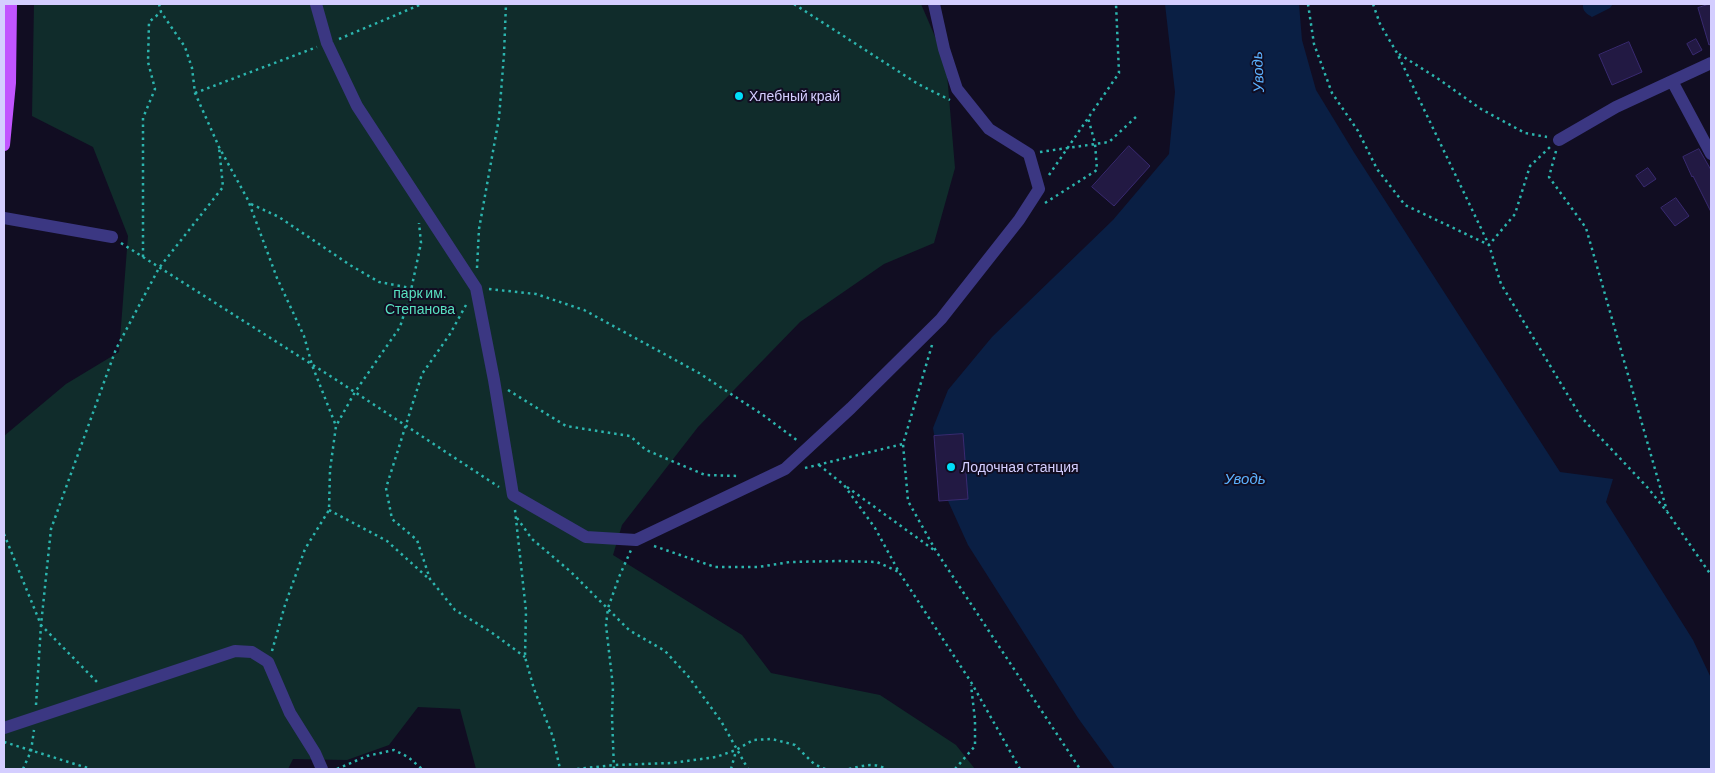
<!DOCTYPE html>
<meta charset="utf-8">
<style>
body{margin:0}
#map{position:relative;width:1715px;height:773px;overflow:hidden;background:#110d22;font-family:Barlow,sans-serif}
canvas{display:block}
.frame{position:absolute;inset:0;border:5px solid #d4ceff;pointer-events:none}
</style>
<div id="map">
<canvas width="1715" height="773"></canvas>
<div class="frame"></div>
</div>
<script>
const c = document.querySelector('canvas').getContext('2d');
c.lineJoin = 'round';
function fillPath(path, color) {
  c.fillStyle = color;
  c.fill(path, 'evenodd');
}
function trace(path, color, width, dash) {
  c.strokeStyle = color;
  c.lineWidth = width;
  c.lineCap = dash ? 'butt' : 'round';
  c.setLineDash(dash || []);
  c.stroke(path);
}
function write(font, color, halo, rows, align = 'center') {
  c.font = font + ' Barlow,sans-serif';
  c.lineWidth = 4;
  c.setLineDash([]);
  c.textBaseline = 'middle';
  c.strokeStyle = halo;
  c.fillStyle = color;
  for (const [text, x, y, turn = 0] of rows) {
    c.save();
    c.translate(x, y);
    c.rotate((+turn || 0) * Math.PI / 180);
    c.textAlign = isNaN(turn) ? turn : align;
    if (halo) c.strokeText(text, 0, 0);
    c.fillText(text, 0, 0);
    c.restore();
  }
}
fillPath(new Path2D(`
 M34 4H921L946 62 955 168 934 243 884 264 800 322 698 427 622 525 613 555 742 635 771 673 880 695 956 745 975 769H476L460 709 418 707 389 745 347 760 293 759 288 769H4V436L66 384 119 352 128 236 93 147 32 116Z`), '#102c2b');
fillPath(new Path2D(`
 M1165 4H1299L1302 40 1316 90 1355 154 1560 472 1613 479 1606 502 1693 640 1711 678V769H1115L1078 718 968 545 944 492 933 428 948 390 992 337 1113 220 1169 154 1175 92Z
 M1583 4H1613L1610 8 1592 17C1587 14 1582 11 1583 4Z`), '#0a1f44');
const building = new Path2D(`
 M1711 4V44L1709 45 1698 8Z
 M1696 39 1702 50 1693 55 1687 44Z
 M1629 42 1642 72 1612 85 1599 55Z
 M1129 146 1150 166 1114 206 1092 187Z
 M1699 149 1711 170V212L1693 176 1692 177 1683 157Z
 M1648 168 1656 179 1644 187 1636 176Z
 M1676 198 1689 216 1675 226 1661 208Z
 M963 434 968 499 939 501 934 436Z`);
fillPath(building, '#221943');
trace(building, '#392a70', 1);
trace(new Path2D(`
 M159 4 161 12 185 47 192 68 195 93 219 147 248 200 277 278 304 336 312 365 336 426
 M794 4 918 84 950 100
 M1308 4 1314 44 1332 93 1358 131 1377 169 1405 205 1489 245 1515 214 1530 166 1550 147
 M1373 4 1380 24 1397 53 1489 245 1501 284 1581 417 1648 488 1668 513 1711 575
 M339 39 422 4
 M1399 54 1437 78 1481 109 1525 133 1547 137
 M195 93 317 47
 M1556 151 1549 177 1586 228 1667 511
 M1040 152 1109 142 1137 116
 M1049 175 1119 73 1116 4
 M1045 203 1097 170 1095 143 1088 118
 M251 204 279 217 350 265 379 282 411 288
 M121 243 338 381 499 487
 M143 257V118L155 89 148 62 149 22 161 12
 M477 268 479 229 499 118 504 54 506 4
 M489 289 536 294 584 310 699 373 763 415 798 441
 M466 305 450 334 422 374 386 488 392 519 417 540 430 579 455 610 491 632 525 657
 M932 345 903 444 908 501 936 551 1080 769
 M508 390 566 426 630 436 646 450 705 475 740 476
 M819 465 844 485 875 528 899 572 971 682 1020 769
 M805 468 903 444
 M847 487 934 550
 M329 510 387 541 428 578
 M515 510 526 611 525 657 534 689 553 737 560 769
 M517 518 532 539 571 572 629 630 665 651 688 676 721 721 748 769
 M4 534 41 625 98 683
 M654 546 715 567H758L790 562 839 561 877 562 899 572
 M272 651 285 605 305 549 329 510 330 470 336 426 355 392 400 327 410 295 421 243 419 223
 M36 705 41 625 51 529 116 349 159 268 223 187 219 147
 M4 742 91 769
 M23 769 31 751 34 730
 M337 769 367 756 394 750 408 757 422 769
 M577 769 614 765 672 763 716 757 736 750 753 740 772 739 795 745 814 764 825 769
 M614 769 612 717 613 687 606 625 608 608 619 577 631 550
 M731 769 736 751
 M849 769C861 766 875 762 886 769
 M955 769 975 746V720L971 685`), '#2cb5ae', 2.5, [2.5, 4]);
trace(new Path2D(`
 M316 4 327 43 357 106 476 288 494 380 513 495 586 537 636 540 785 469 851 408 941 319 1019 220 1039 189 1029 154 989 129 957 89 944 49 934 4
 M1672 81 1711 154
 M1559 140 1616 107 1711 63
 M4 218 112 237
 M4 728 235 651 252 652 268 662 290 713 315 753 322 769`), '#3b3782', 12);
trace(new Path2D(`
 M4 145 10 83 11 4`), '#c155ff', 12);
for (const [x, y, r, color] of [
 [739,96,5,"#00def9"],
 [951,467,5,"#00def9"]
]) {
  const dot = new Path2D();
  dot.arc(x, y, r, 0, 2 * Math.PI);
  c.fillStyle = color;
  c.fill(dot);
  trace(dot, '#110d22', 2);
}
write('14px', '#d4ceff', '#110d22', [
 ["Хлебный край",749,96],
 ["Лодочная станция",961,467]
], 'left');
write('14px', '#58e1c0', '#110d22', [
 ["парк им.",420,293],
 ["Степанова",420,309]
]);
write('italic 15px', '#5cb2ff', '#110d22', [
 ["Уводь",1258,72,-93],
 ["Уводь",1245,479]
]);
</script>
